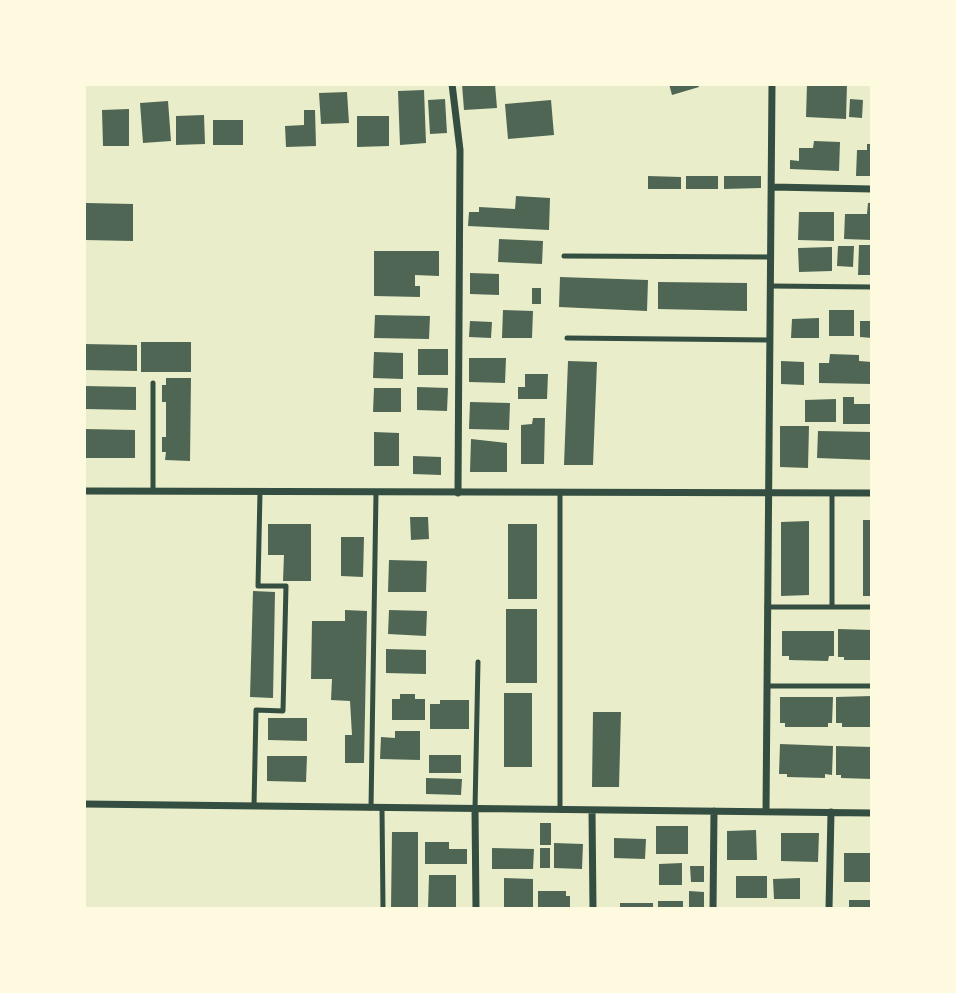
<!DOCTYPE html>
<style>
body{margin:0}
#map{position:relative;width:956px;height:993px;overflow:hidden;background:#e9edc9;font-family:"Noto Serif",serif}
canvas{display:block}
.frame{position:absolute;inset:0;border:86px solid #fefae0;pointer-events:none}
</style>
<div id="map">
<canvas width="956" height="993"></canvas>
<div class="frame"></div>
</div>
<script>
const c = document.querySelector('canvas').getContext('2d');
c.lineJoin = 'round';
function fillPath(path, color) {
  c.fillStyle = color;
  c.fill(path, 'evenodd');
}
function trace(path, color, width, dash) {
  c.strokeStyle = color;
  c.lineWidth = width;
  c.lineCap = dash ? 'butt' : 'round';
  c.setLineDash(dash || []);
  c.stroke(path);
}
fillPath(new Path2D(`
 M462 84H495L497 108 464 110Z
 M669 84H698L699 87 672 95Z
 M807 84H847L846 119 806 117Z
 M424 90 426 143 400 145 398 91Z
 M347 92 349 123 321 124 319 93Z
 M445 99 447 133 430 134 428 100Z
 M850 99 863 100 862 118 849 117Z
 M551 100 554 135 508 139 505 104Z
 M168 101 171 141 143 143 140 103Z
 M129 109V146H103L102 110Z
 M304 110H315L316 146 286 147 285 126 304 125Z
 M204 115 205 144 176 145V116Z
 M357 116H389V146L357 147Z
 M213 120H243V145H213Z
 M814 141 840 142 839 171 790 169V160L799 161V148H813Z
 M867 144H872V176H856L857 150H867Z
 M648 176 681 177V189H648Z
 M686 176H718V189H686Z
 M724 176H761V188L724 189Z
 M516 196 550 198 549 230 468 226 469 212H479V207L515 209Z
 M86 203 133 204V241L85 240Z
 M868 203H872V240L844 239 845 214H867Z
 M799 212H834V241L798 240Z
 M499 239 543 241 542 264 498 262Z
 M859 245H872V275H858Z
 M838 246H854L853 267 837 266Z
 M832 247V271L799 272 798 248Z
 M374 251H439V276L415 275V286H420V297L374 296Z
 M470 273 499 274V295L470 294Z
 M560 277 648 280 647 311 559 307Z
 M658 282 747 283V311L658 309Z
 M532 288H541V304H532Z
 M503 310 533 311 532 338H502Z
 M829 310H854V336H829Z
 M375 315 430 316 429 339 374 338Z
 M819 318V338H791L792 319Z
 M470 321 492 322 491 338 469 337Z
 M860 321H872V338L860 337Z
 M141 342H191V372H141Z
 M84 344 137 345V371L84 370Z
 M418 349H448V375H418Z
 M374 352 403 353V379L373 378Z
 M830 354 859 355V361L872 362V384L819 383V363H829Z
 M469 358H506L505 383 469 382Z
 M568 361 597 362 593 465H564Z
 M781 361 804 362V385L781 384Z
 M525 374H548L547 399H518V387H525Z
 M166 378H191L190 461 165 460 166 452H162V437H166V402H162V385H166Z
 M84 386 136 387V410L84 409Z
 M417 387 448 388 447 411 417 410Z
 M374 388H401V412H373Z
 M843 397H854V404H872V424H843Z
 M836 399V422H805V400Z
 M470 402 510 403 509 430 469 429Z
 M533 418H545L544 464H521V425L532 424Z
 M780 426H809L808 468 780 467Z
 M84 429 135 430V458H84Z
 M818 431 872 432V460L817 458Z
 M374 432 399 433V466H374Z
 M471 439 507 443V472H470Z
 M413 456 441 457V475L413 474Z
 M410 517H428L429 539 411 540Z
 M863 520H872V596H863Z
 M809 521V595L781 596V522Z
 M268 524H311V581H283L284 555H268Z
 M508 524H537V599H508Z
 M341 537H364L363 577 341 576Z
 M389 560 427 561 426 592H388Z
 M253 591 275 592 273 698 250 697Z
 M506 609H537V683H506Z
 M345 610 367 611 364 763H345V735H352L350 701 331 700 332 679H311L312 621H345Z
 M389 610 427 611 426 636 388 634Z
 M838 629 872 630V660H844V657H838Z
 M782 631H834V656H829L828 661 789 660V656H782Z
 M386 649 426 650V674L386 673Z
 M504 693H532V767H504Z
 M400 694H415V699H425V720H392V699H400Z
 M872 696V727H842V723H836V697Z
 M780 697H833L832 723H828V727H785V723H780Z
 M440 700H469V729H430V704H440Z
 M593 712H621L619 787H592Z
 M268 718H307V741L268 740Z
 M395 731H420V760L380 759 381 737 395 738Z
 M780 744 833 746 832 775 825 774V778L787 777V774H779Z
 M836 746 872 747V779L841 778V775H836Z
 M429 755H461V773H429Z
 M267 756H307L306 782 267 781Z
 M426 778 462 779 461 795 426 794Z
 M540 823H551V845H540Z
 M656 826H688V854H656Z
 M756 830 757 860H727V831Z
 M392 832H418V909H391Z
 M781 833H819L818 862 781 861Z
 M614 838 646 839 645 859 614 858Z
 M425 842H449V849H467V864H425Z
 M554 843 583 844 582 869 554 868Z
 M492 848 534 849 533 869H492Z
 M540 848H550V868H540Z
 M844 853H872V882H844Z
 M682 863V885H659V864Z
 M690 866H704V882H691Z
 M429 875H456V909H428Z
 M736 876H767V898H736Z
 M504 878 533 879V909H504Z
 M800 878V899H774L773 879Z
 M538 891H566V896H570V909H538Z
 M689 891 704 892V909H689Z
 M849 900H872V909H849Z
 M658 901H683V909H658Z
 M620 903H653V909H620Z`), '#4f6655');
trace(new Path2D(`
 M564 256 771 257
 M771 286 872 287
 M567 338 770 340
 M153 383V491
 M767 607H872
 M832 607V494
 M767 686H872
 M254 806 256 710 283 711 286 586H258L260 492
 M371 808 376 493
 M382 808 383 909
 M475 809 478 662
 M560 810V493`), '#344e41', 5);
trace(new Path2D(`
 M452 84 460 150 458 493
 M772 187 872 189
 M84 491 872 493
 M84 804 872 813
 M475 809 476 909
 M592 810 593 909
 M766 812 772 84
 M713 909 714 811
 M829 909 831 812`), '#344e41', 7);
</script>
